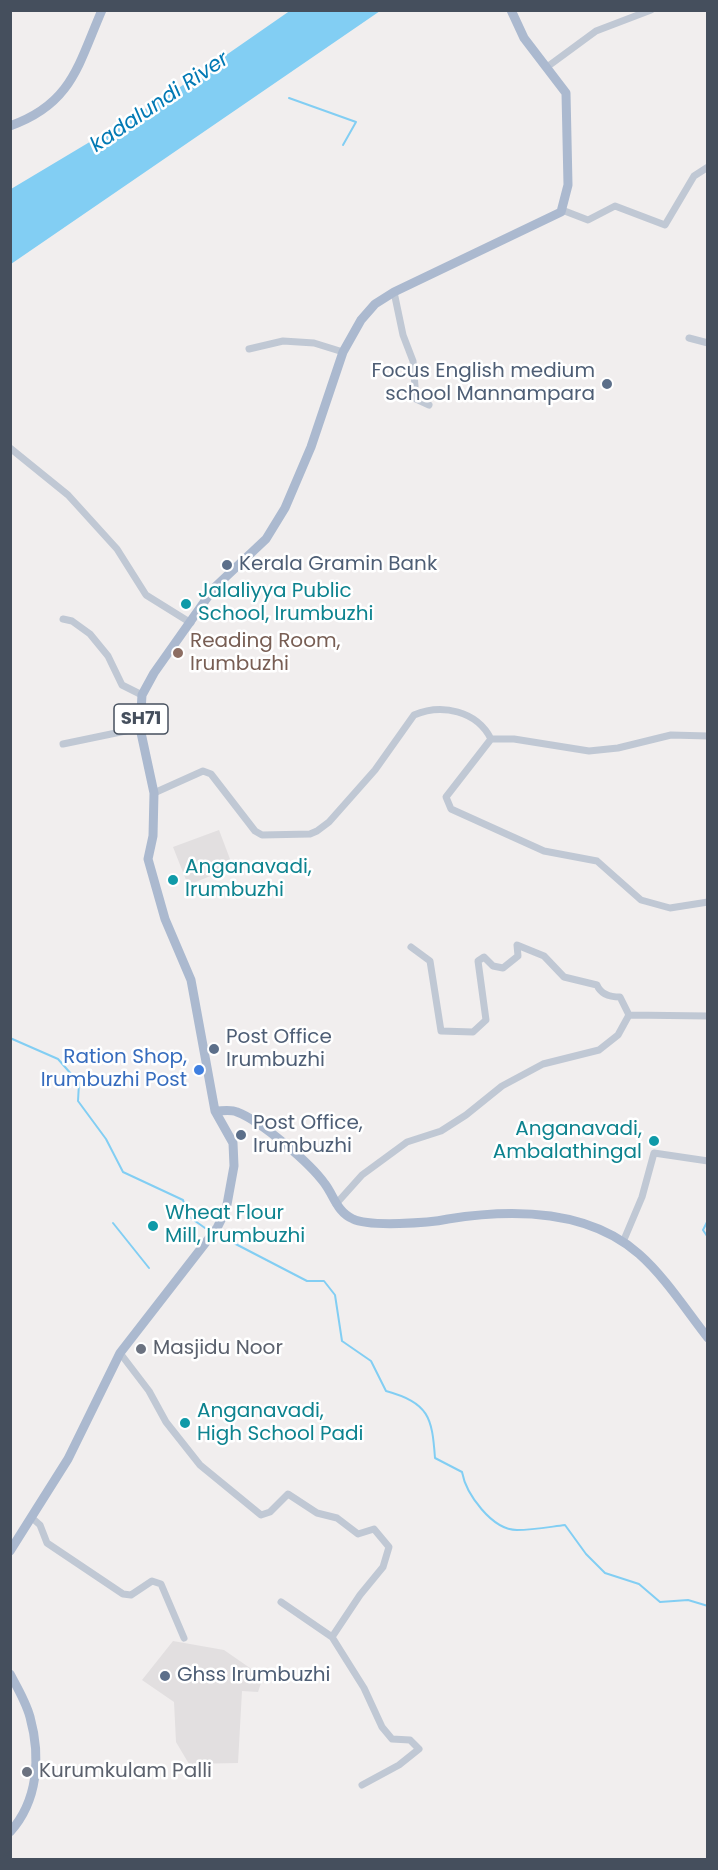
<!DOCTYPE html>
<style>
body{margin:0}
#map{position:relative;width:718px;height:1870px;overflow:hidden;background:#f1eeee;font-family:Poppins,sans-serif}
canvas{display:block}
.frame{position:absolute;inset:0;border:12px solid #454f5d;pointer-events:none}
</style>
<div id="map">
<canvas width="718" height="1870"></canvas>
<div class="frame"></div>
</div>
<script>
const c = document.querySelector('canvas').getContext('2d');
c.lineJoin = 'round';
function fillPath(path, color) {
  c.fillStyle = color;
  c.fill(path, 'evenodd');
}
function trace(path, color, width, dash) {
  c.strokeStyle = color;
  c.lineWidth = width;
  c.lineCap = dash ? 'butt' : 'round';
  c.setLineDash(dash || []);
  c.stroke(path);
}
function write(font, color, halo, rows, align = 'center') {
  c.font = font + ' Poppins,sans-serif';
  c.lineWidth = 5;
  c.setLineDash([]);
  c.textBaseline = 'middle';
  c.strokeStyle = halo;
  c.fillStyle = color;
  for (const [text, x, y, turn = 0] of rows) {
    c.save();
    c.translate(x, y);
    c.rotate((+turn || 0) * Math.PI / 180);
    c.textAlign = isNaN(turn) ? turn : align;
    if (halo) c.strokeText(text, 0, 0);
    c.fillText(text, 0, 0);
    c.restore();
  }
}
fillPath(new Path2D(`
 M219 830 233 867 188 885 173 847Z
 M173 1641 224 1650 263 1677 258 1692 242 1691 238 1763 189 1764 176 1742 174 1702 142 1680Z`), '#e2dfe0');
fillPath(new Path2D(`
 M291 10 380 11 11 264V189L170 94Z`), '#82cef3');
trace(new Path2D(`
 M289 98 356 122 343 145
 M10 1038 58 1059 79 1083 78 1101 106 1139 123 1172 183 1200 188 1216 205 1228
 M113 1223 149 1268
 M707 1236 703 1230 708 1220
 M219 1238 226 1239 307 1281H324L335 1295 342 1341 371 1361 386 1391C429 1403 432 1417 435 1458L462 1472C466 1494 492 1530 517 1530 533 1530 549 1527 565 1525L586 1554 605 1573 639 1584 660 1602 688 1600 708 1606`), '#82cef3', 2);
trace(new Path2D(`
 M547 67 596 31 651 10
 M562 210 588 220 615 206 665 225 694 176 708 167
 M394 292 403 335 413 361 416 399 429 405
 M689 338 708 343
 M249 349 283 341 314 343 343 352
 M10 448 68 495 117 549 146 595 191 623
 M63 619 72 621 90 634 108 656 122 685 142 695
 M491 739H514L589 751 618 748 671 735 708 736
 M63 744 140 728
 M154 793 203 771 211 774 255 831 262 835 310 834 317 831 329 822 375 770 414 715C442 703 477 711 491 739L446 797 451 809 544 851 597 861 641 900 670 908 708 902
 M629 1015 708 1016
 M336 1204 362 1175 407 1142 441 1131 466 1115 502 1086 543 1064 599 1050 618 1035 629 1015 620 997C611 997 601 995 597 985L564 977 544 956 517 945 518 956 503 968 493 966 484 957 478 961 486 1020 473 1032 441 1031 430 961 411 947
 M623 1242 642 1197 654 1153 708 1161
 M120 1353 149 1391 166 1422 200 1465 261 1515 270 1512 288 1494 317 1513 337 1518 358 1534 374 1529 389 1547 383 1567 360 1595 332 1637 364 1688 382 1727 392 1739 410 1740 419 1749 399 1765 362 1785
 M31 1517 40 1525 47 1543 123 1594 131 1595 152 1581 161 1584 184 1638
 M281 1602 332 1637`), '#c0c8d4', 7);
trace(new Path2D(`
 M10 126C72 104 78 65 102 10
 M215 1111C222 1111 231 1109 237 1112 261 1121 310 1163 325 1184 334 1196 337 1212 353 1219 369 1227 429 1223 448 1219 511 1209 588 1209 639 1254 665 1277 686 1310 708 1338
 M10 1551 68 1459 120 1353 217 1228 226 1210 234 1166 233 1143 215 1111 191 980 165 919 148 859 153 836 154 793 140 728 142 695 154 673 214 588 266 539 285 508 311 447 343 352 361 320 375 304 394 292 561 212 568 185 566 93 524 38 511 10
 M10 1674C17 1687 26 1702 30 1717 41 1757 38 1801 10 1832`), '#abb9cf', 9);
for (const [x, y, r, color] of [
 [607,384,6,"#5c6f8a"],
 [227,565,6,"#5c6f8a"],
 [186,604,6,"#0f9aa8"],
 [178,653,6,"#8d6e63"],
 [173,880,6,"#0f9aa8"],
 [214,1049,6,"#5c6f8a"],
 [199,1070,6,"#3f7fe0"],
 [241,1135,6,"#5c6f8a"],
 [654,1141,6,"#0f9aa8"],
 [153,1226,6,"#0f9aa8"],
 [141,1349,6,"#6b7280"],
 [185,1423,6,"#0f9aa8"],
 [165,1676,6,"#5c6f8a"],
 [27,1772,6,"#6b7280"]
]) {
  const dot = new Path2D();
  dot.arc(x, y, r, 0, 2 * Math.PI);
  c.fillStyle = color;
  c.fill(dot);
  trace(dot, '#fff', 2);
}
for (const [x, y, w] of [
 [141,719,54]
]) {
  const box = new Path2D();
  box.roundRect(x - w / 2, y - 15, w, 30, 4.5);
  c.fillStyle = '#fff';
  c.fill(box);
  trace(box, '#454f5d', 1.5);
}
write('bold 18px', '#454f5d', null, [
 ["SH71",141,719]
]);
write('20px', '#4e5e75', '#fff', [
 ["Focus English medium",595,372,"right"],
 ["school Mannampara",595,395,"right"],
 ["Kerala Gramin Bank",239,565],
 ["Post Office",226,1038],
 ["Irumbuzhi",226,1061],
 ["Post Office,",253,1124],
 ["Irumbuzhi",253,1147],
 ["Ghss Irumbuzhi",177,1676]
], 'left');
write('20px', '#0d838f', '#fff', [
 ["Jalaliyya Public",198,592],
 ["School, Irumbuzhi",198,615],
 ["Anganavadi,",185,868],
 ["Irumbuzhi",185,891],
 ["Anganavadi,",642,1130,"right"],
 ["Ambalathingal",642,1153,"right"],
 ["Wheat Flour",165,1214],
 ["Mill, Irumbuzhi",165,1237],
 ["Anganavadi,",197,1412],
 ["High School Padi",197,1435]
], 'left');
write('20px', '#785e54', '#fff', [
 ["Reading Room,",190,642],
 ["Irumbuzhi",190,665]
], 'left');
write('20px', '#366cbe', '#fff', [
 ["Ration Shop,",187,1058],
 ["Irumbuzhi Post",187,1081]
], 'right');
write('20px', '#5b616d', '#fff', [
 ["Masjidu Noor",153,1349],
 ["Kurumkulam Palli",39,1772]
], 'left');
write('italic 21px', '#0179b4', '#fff', [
 ["kadalundi River",160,103,-34]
]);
</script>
